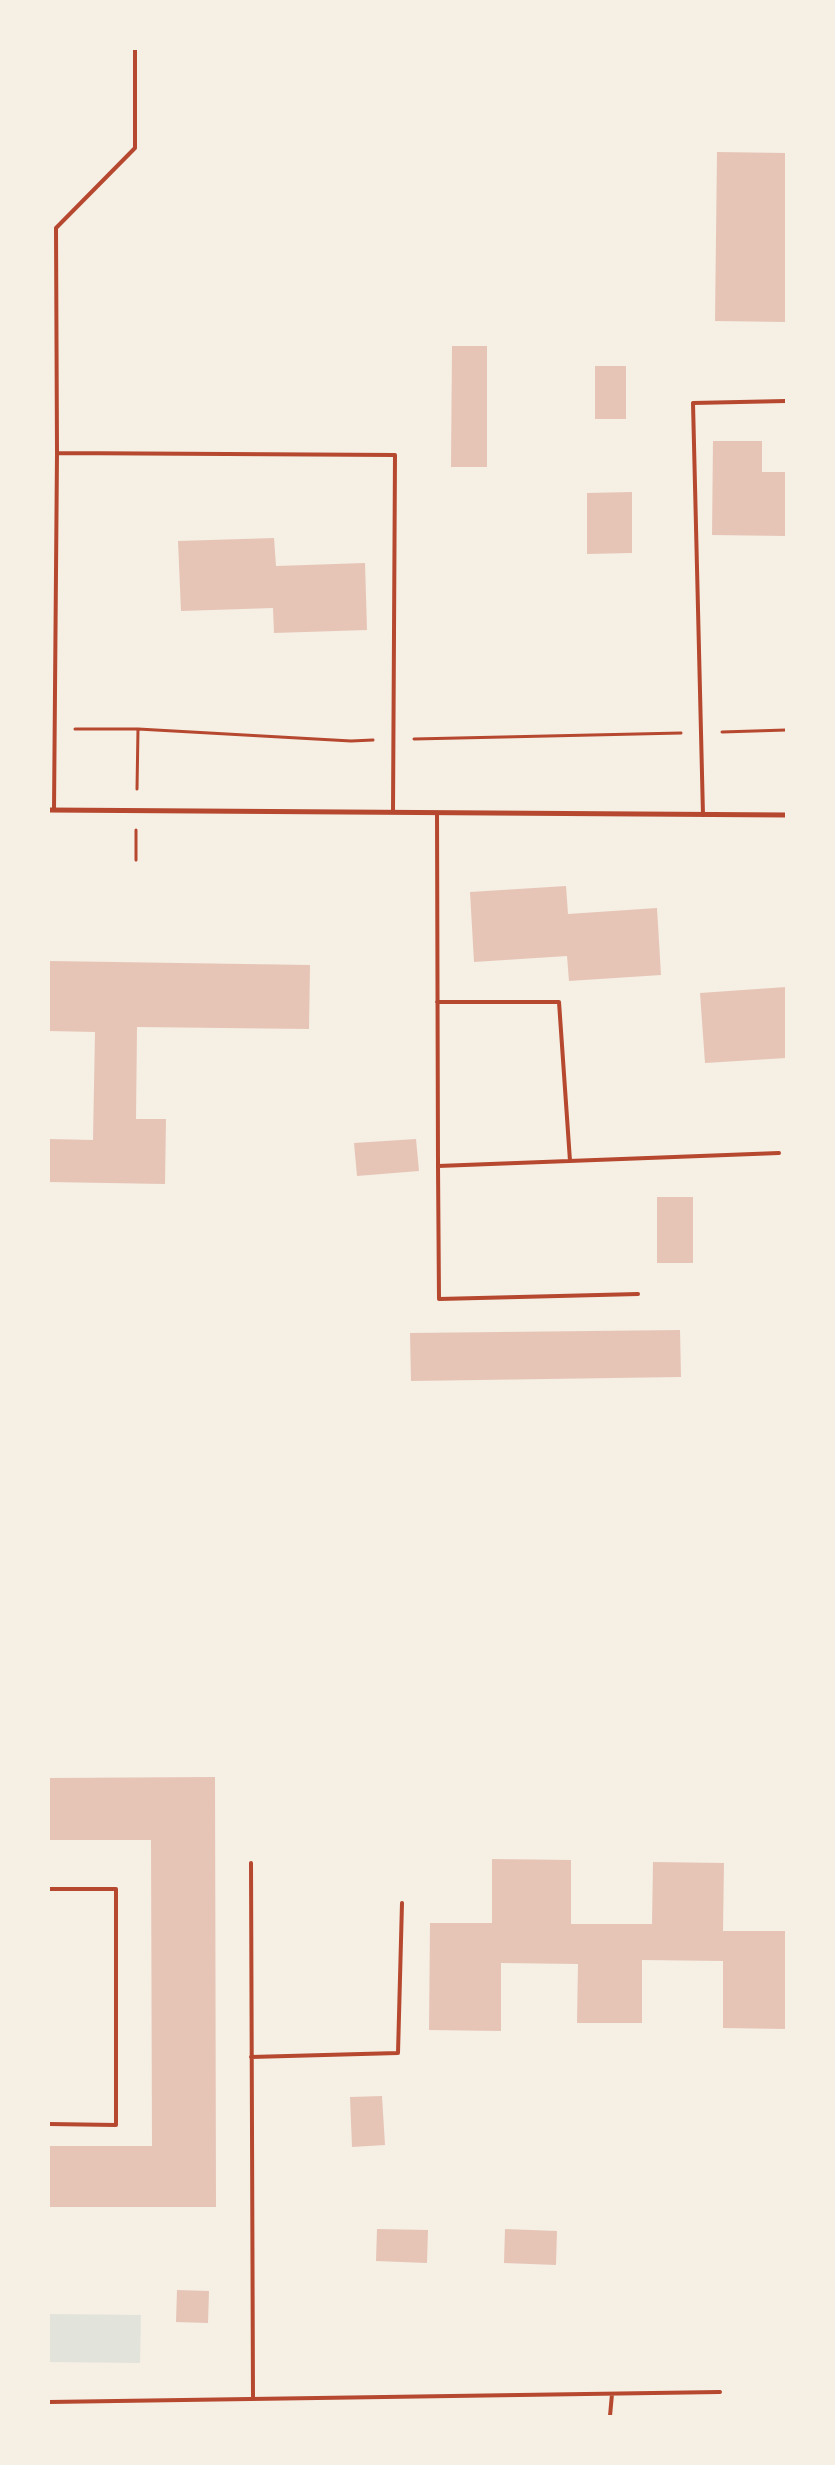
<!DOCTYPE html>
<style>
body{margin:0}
#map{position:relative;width:835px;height:2465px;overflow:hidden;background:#f6efe4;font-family:"Sofia Sans Condensed",sans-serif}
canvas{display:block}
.frame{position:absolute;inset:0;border:50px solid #f6efe4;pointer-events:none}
</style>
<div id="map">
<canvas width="835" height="2465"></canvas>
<div class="frame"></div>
</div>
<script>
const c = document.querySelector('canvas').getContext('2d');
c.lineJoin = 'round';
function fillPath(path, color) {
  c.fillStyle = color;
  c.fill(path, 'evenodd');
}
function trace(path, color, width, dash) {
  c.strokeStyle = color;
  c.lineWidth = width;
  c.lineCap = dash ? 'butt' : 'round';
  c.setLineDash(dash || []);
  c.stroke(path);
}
fillPath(new Path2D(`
 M49 2314 141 2315 140 2363 49 2362Z`), '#e2e4dc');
fillPath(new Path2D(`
 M717 152 786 153V322L715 321Z
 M452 346H487V467H451Z
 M595 366H626V419H595Z
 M713 441H762V472H786V536L712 535Z
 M632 492V553L587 554V493Z
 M274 538 276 566 365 563 367 630 274 633 273 608 181 611 178 541Z
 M566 886 568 914 657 908 661 975 569 981 567 956 474 962 470 892Z
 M49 961 310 965 309 1029 137 1027 136 1119H166L165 1184 49 1182V1139L93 1140 95 1032 49 1031Z
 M786 987V1058L705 1063 700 993Z
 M416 1139 419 1171 357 1176 354 1143Z
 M657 1197H693V1263H657Z
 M680 1330 681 1377 411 1381 410 1333Z
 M215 1777 216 2207H49V2146H152L151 1840H49V1778Z
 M492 1859 571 1860V1924H652L653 1862 724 1863 723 1931H786V2029L723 2028V1961L642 1960V2023H577L578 1964 501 1963V2031L429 2030 430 1923H492Z
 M382 2096 385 2145 352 2147 350 2097Z
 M377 2229 428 2230 427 2263 376 2261Z
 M505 2229 557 2231 556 2265 504 2263Z
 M177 2290 209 2291 208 2323 176 2322Z`), '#e6c5b7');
trace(new Path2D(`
 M75 729H138L351 741 373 740
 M722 732 786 730
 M414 739 681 733
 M137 789 138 729
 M136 860V830`), '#b5482f', 3);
trace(new Path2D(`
 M57 453 395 455 393 812
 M54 810 57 453 56 228 135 148V49
 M437 813 438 1166 779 1153
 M703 815 693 403 786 401
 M437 1002H559L570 1161
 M438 1166 439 1299 638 1294
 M251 1863 253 2399
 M49 1889H116V2125L49 2124
 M251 2057 398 2053 402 1903
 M49 2402 720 2392
 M610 2416 612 2394`), '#b5482f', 4);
trace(new Path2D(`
 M49 810 786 815`), '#b5482f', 5);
</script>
